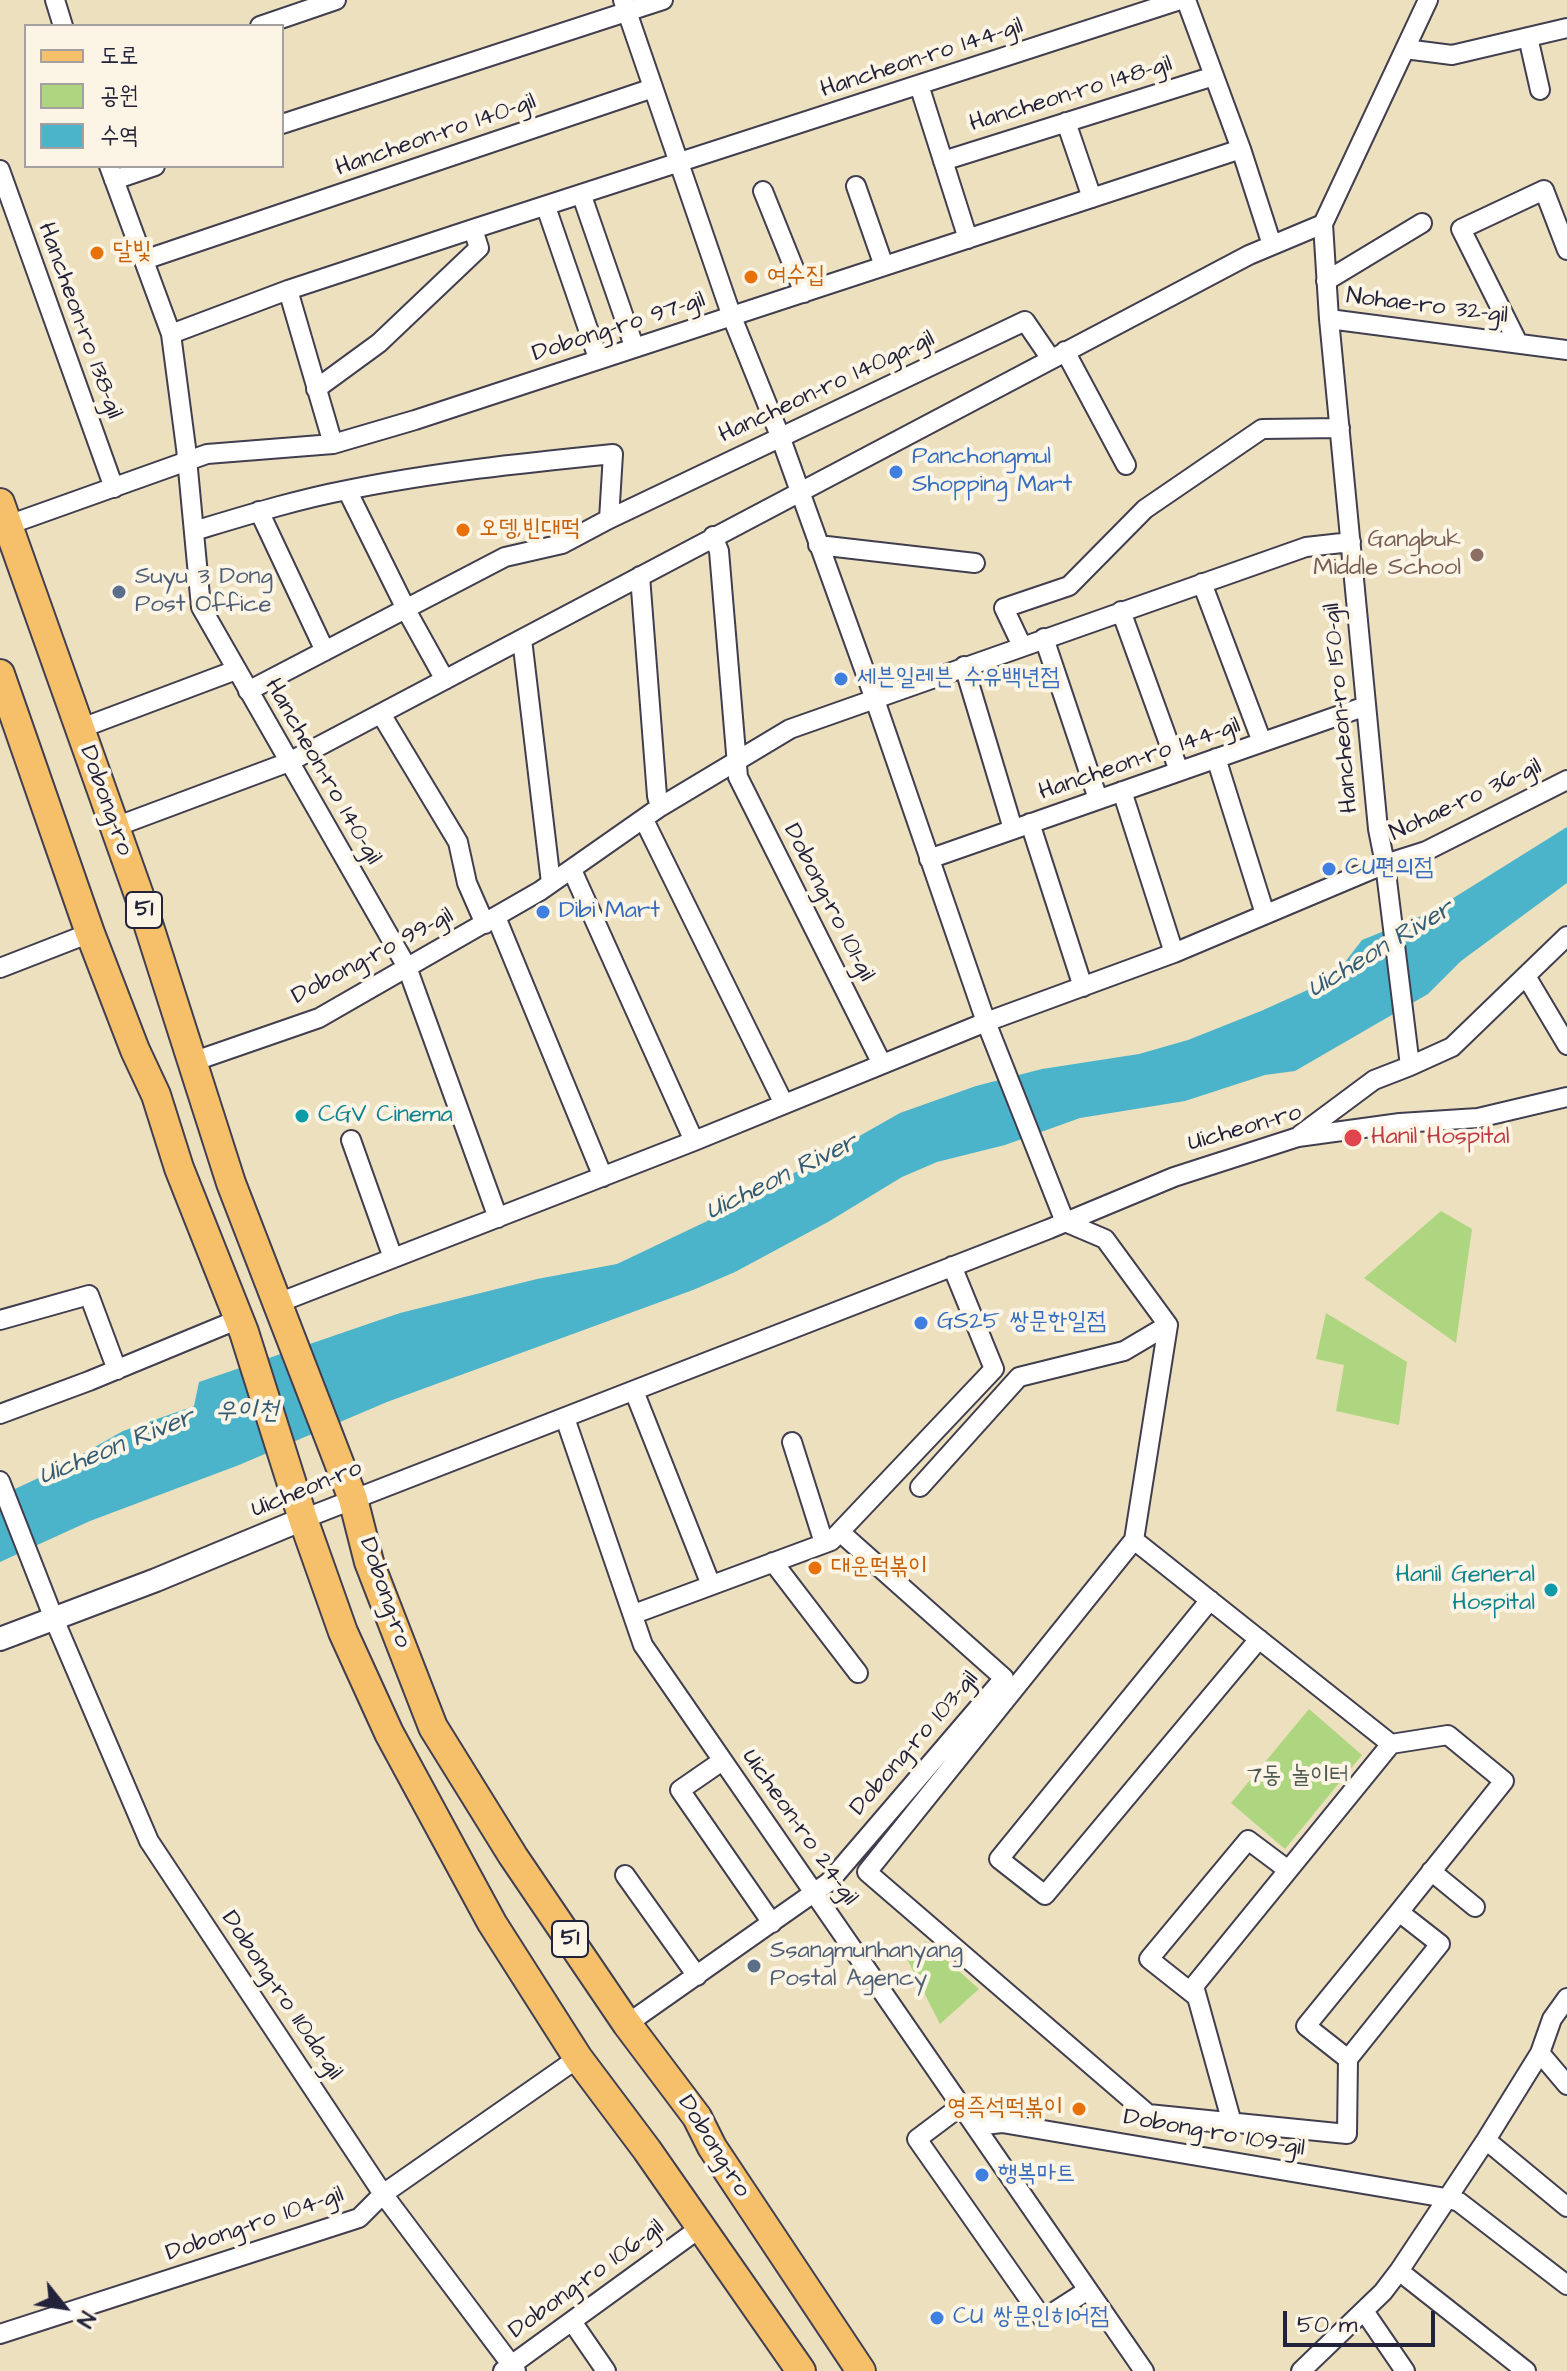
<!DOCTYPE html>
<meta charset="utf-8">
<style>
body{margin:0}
#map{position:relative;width:1567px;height:2371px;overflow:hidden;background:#ece0bf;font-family:"Architects Daughter","Poor Story",sans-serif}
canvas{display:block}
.legend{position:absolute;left:24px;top:24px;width:260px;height:144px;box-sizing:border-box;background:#fcf5e5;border:2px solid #a5a1a1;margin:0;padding:10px 14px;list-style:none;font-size:24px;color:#22223b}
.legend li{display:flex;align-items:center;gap:16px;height:40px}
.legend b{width:40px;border:2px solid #a5a1a1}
.north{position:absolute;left:24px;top:2267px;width:80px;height:80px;-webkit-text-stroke:6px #fcf5e5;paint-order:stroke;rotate:120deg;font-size:22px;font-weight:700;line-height:32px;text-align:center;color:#22223b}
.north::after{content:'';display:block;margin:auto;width:28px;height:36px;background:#22223b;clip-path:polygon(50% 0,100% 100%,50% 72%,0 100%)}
.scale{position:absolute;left:1283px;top:2311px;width:152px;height:36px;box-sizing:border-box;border:4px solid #22223b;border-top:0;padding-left:10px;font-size:24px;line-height:28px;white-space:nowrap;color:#22223b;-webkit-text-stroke:6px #fcf5e5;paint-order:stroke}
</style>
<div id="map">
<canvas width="1567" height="2371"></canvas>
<ul class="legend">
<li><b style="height:10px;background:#f6c06b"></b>도로</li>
<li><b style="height:22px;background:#aed681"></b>공원</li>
<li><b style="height:22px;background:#4cb4ca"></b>수역</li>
</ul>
<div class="north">N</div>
<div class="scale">50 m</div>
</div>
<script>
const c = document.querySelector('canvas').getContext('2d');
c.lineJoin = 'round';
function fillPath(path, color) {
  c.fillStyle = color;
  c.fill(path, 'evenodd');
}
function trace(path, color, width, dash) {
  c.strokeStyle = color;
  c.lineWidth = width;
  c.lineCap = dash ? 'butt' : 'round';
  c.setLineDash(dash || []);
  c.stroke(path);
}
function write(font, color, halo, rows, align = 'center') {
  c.font = font + ' "Architects Daughter","Poor Story",sans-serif';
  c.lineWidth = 8;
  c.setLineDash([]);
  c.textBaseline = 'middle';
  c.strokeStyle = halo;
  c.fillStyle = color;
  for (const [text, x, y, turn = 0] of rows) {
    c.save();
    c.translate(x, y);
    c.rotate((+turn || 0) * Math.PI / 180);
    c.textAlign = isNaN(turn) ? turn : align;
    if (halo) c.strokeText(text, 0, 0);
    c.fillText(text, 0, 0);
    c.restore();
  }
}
fillPath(new Path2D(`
 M1441 1211 1472 1229 1456 1343 1364 1278Z
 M1326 1313 1407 1362 1399 1425 1336 1411 1344 1365 1316 1359Z
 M1309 1709 1362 1755 1285 1849 1231 1803Z
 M925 1941 979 1989 940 2024 906 1957Z`), '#aed681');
fillPath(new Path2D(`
 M1567 827V883L1461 961 1428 994 1295 1071 1265 1075 1185 1101 1080 1118 1005 1145 937 1162 902 1177 828 1222 735 1272 693 1290 387 1402 239 1465 90 1521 0 1562V1496L49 1473 123 1431 194 1406 199 1382 400 1313 537 1279 617 1264 722 1214 900 1113 976 1086 1042 1069 1139 1054 1188 1040 1261 1011 1312 988 1342 966 1362 940 1431 912Z`), '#4cb4ca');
const minor = new Path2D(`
 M55 0 63 26
 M623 0 732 317 780 436 874 697 986 1022 1065 1222 1105 1239 1168 1325 1134 1540 1391 1744 1448 1735 1504 1781 1399 1912 1440 1944 1348 2059 1347 2134 1148 2114 867 1872 1134 1540
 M1186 0 1241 149 1272 245
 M260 26 336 0
 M1528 37 1540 90
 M1405 49 1452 55 1567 28
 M919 85 968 239
 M1066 122 1092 198
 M282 124 663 0
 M943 161 1214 76
 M109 166 171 334 186 448 201 607 407 967 498 1218
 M0 170 114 488
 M114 180 155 166
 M856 186 884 266
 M763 191 804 293
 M582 196 634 346
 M546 207 598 358
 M144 260 653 88
 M1326 281 1422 223
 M288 290 333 444
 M1329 319 1567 350
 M171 334 288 290 473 229 1180 0
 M1518 343 1461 229 1544 190 1567 250
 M1065 351 1126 465
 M316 389 379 343 479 248 473 229
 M347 490 410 617 445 680
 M259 511 325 651
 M8 525 207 454 333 444 415 420 1241 149
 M194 531C244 516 295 500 347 490 435 472 524 463 613 454L609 519
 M713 536 719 551 738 777 882 1064
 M818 545 975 563
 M640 576 657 796 660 807
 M1202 583 1262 742
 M1121 611 1179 771
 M1044 638 1098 799
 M522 639 551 883
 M1022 646 1004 608 1069 586 1145 509 1262 429 1340 428
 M964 666 1013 829
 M248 691 505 557 562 544 609 519 1025 321 1051 359
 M381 714 458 842 467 883 485 924
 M79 729 236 670
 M1216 758 1265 914
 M1122 791 1174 953
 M644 820 784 1104
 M1030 823 1083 987
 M115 827 289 762 1249 255 1323 224
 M929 859 1366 706
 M572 870 694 1141
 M496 917 603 1177
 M0 968 90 933
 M1526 976 1567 1045
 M192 1062 319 1018 540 891 660 807 790 729 1306 547 1351 542
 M1410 1066 1452 1047 1567 936
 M1300 1135 1374 1080 1410 1066 1385 864 1378 829 1329 319 1323 224 1428 0
 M351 1140 393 1258
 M278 1303 694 1141 986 1022 1174 953 1385 864 1426 851 1567 780
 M0 1320 89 1295 117 1370
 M634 1391 711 1585
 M0 1414 89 1381 239 1319
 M565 1418 643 1645 1144 2371
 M792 1442 824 1543
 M0 1481 54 1619 149 1841 383 2194 516 2371
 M920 1487 1019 1377 1124 1351 1168 1325
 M303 1519 1049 1229 1174 1177 1298 1137 1400 1123 1478 1118 1567 1097
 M773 1562 858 1673
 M1210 1600 999 1859 1045 1895 1259 1639
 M634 1614 831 1541 994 1369 952 1266
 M722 1761 680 1790 772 1923
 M1431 1871 1475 1907
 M625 1875 697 1976
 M1197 1997 1149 1959 1248 1840 1288 1870
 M627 2024 829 1882 1004 1678 840 1532
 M1540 2053 1567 2085
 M1348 2059 1306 2026 1399 1912
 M961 2106 917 2139 1043 2319 1088 2290
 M1232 2123 1194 1986 1391 1744
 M975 2126 1002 2123 1446 2198 1459 2202 1567 2285
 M1486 2140 1567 2207
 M1399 2271 1526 2371
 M1364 2311 1405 2371
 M573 2323 606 2371
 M0 2334 359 2218 383 2194 578 2058
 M503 2371 700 2228
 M1301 2371 1383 2292 1399 2271 1486 2140 1540 2053 1552 2019 1567 1998`);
const tertiary = new Path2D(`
 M0 1639 156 1580 303 1519`);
const primary = new Path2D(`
 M0 503 139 895 231 1183 353 1499 369 1562 433 1727 513 1856 627 2024 697 2117 712 2147 861 2371
 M0 674 90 933 135 1050 156 1095 179 1168 244 1332 303 1519 343 1632 389 1733 492 1923 578 2058 647 2150 801 2371`);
trace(minor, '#403e4f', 22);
trace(tertiary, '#403e4f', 26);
trace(primary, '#403e4f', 32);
trace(minor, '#fff', 18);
trace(tertiary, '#fff', 22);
trace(primary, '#f6c06b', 28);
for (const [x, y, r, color] of [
 [97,253,8,"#e8710a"],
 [751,277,8,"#e8710a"],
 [896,472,8,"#3f7fe0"],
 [463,530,8,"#e8710a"],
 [1477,555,8,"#8d6e63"],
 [119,592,8,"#5c6f8a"],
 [841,679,8,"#3f7fe0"],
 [1329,869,8,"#3f7fe0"],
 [543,912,8,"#3f7fe0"],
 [302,1116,8,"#0f9aa8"],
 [1353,1138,10,"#e0444e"],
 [921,1323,8,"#3f7fe0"],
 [815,1568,8,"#e8710a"],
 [1551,1590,8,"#0f9aa8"],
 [754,1966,8,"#5c6f8a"],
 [1079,2109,8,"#e8710a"],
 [982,2175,8,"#3f7fe0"],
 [937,2318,8,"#3f7fe0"]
]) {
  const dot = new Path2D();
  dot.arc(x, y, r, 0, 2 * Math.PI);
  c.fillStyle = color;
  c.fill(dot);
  trace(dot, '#fcf5e5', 3);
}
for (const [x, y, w] of [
 [144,910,36],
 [570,1939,36]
]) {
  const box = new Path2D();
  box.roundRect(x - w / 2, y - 18, w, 36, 6);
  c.fillStyle = '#fcf5e5';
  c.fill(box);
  trace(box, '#22223b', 2);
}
write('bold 22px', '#22223b', null, [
 ["51",144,910],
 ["51",570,1939]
]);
write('24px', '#22223b', '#fcf5e5', [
 ["Hancheon-ro 144-gil",922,59,-18],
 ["Hancheon-ro 148-gil",1071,95,-17],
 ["Hancheon-ro 140-gil",436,136,-19],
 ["Nohae-ro 32-gil",1427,307,7],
 ["Hancheon-ro 138-gil",79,321,70],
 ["Dobong-ro 97-gil",619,328,-18],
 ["Hancheon-ro 140ga-gil",827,388,-25],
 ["Hancheon-ro 150-gil",1342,708,-95],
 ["Hancheon-ro 144-gil",1140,760,-19],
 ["Hancheon-ro 140-gil",322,772,60],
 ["Dobong-ro",105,801,70],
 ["Nohae-ro 36-gil",1466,801,-25],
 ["Dobong-ro 101-gil",828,903,63],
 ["Dobong-ro 99-gil",373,957,-28],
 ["Uicheon-ro",1245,1129,-16],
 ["Uicheon-ro",307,1490,-22],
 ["Dobong-ro",384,1593,71],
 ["Dobong-ro 103-gil",915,1744,-49],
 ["Uicheon-ro 24-gil",799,1828,55],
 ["Dobong-ro 110da-gil",281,1996,56],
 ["Dobong-ro 109-gil",1214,2134,10],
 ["Dobong-ro",713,2147,58],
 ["Dobong-ro 104-gil",255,2225,-19],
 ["Dobong-ro 106-gil",587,2280,-36]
]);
write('24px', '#c56008', '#fcf5e5', [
 ["달빛",113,253],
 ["여수집",767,277],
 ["오뎅,빈대떡",479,530],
 ["대운떡볶이",831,1568],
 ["영즉석떡볶이",1063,2109,"right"]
], 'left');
write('24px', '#366cbe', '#fcf5e5', [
 ["Panchongmul",912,458],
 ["Shopping Mart",912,486],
 ["세븐일레븐 수유백년점",857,679],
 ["CU편의점",1345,869],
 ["Dibi Mart",559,912],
 ["GS25 쌍문한일점",937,1323],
 ["행복마트",998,2175],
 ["CU 쌍문인히어점",953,2318]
], 'left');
write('24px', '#785e54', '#fcf5e5', [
 ["Gangbuk",1461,541],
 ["Middle School",1461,569]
], 'right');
write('24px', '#4e5e75', '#fcf5e5', [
 ["Suyu 3 Dong",135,578],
 ["Post Office",135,606],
 ["Ssangmunhanyang",770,1952],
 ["Postal Agency",770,1980]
], 'left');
write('24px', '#0d838f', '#fcf5e5', [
 ["CGV Cinema",318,1116],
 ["Hanil General",1535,1576,"right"],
 ["Hospital",1535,1604,"right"]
], 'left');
write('24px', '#be3a42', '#fcf5e5', [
 ["Hanil Hospital",1371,1138]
], 'left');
write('24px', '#4c5850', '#fcf5e5', [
 ["7동 놀이터",1298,1777]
]);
write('italic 26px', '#335c74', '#fcf5e5', [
 ["Uicheon River",1381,950,-31],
 ["Uicheon River",782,1178,-26],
 ["우이천",247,1413],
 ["Uicheon River",117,1448,-22]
]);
</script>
